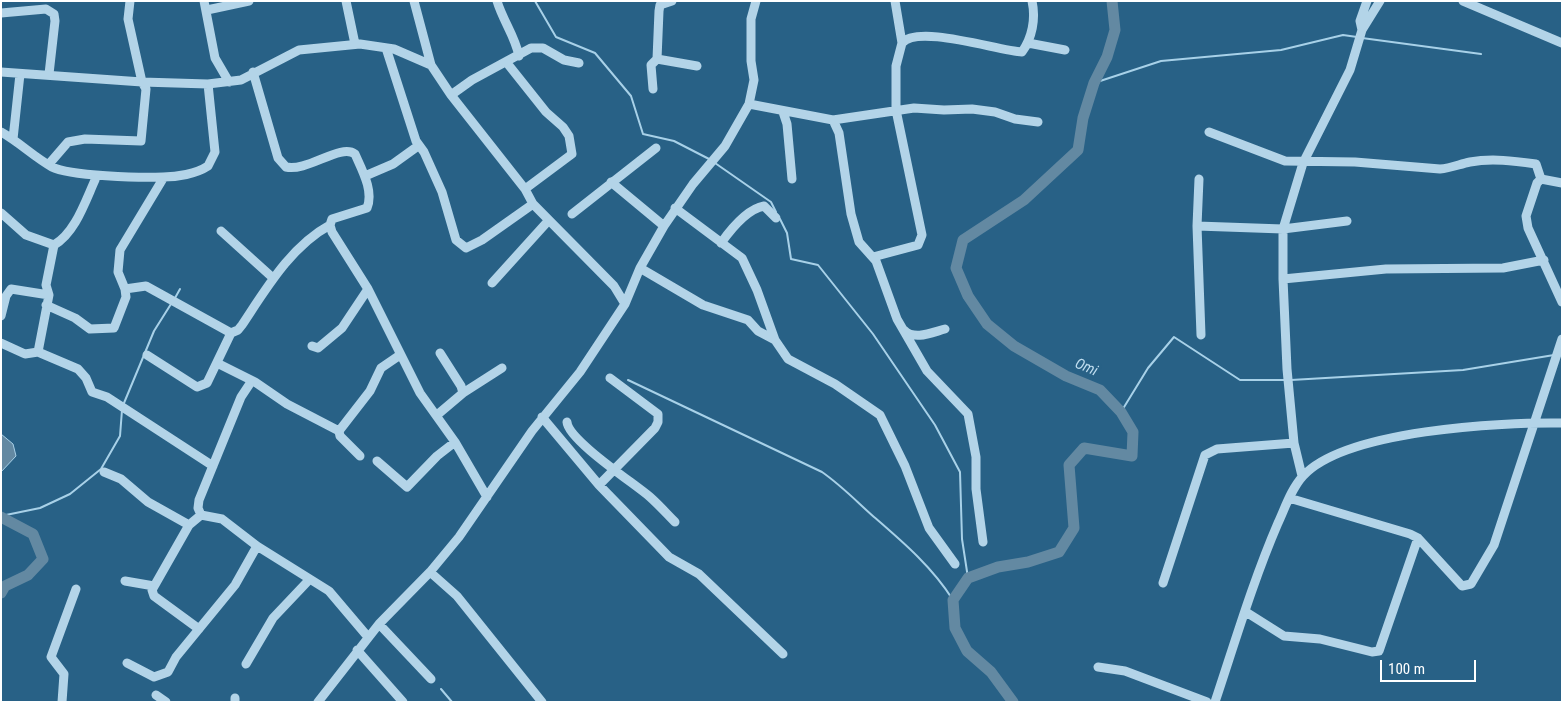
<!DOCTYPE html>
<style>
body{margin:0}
#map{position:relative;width:1563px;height:703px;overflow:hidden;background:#286186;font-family:"Roboto Condensed",sans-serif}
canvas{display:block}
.frame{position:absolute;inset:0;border:2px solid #fff;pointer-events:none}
.scale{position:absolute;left:1380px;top:660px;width:96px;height:22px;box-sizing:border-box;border:2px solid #fff;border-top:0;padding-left:6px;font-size:15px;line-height:18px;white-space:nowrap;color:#fff;-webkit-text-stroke:4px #286186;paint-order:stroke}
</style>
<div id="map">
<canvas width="1563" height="703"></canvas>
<div class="frame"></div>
<div class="scale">100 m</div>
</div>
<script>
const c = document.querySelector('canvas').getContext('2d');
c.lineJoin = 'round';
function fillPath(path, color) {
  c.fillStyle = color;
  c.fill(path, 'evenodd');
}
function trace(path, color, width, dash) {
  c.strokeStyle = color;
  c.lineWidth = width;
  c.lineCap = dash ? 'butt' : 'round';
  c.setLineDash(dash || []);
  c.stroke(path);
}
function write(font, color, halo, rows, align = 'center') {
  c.font = font + ' "Roboto Condensed",sans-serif';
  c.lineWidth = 5;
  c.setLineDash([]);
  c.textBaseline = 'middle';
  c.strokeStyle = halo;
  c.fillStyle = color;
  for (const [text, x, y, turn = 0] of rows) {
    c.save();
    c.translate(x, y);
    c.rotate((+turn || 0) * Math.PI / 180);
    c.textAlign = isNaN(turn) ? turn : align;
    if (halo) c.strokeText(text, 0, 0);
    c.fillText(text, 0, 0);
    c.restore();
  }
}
const water = new Path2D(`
 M1 434 13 444 16 456 1 472Z`);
fillPath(water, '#6389a2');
trace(water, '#a8d1e8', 1);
trace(new Path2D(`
 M535 1 556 37 595 53 631 96 643 134 674 141 711 160
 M1362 38 1481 54
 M1094 83 1161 61 1281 50 1343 35 1357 37
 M715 163 771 202 776 212
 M780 219 787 233 791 259 818 265 873 334 935 425 960 472 962 539 968 578
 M175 298 180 289
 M628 380 822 472C842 486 856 501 874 517 904 543 932 567 953 600
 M1291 380 1463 370 1554 355
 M124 403 154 331 171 304
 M1121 412 1148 368 1174 337 1240 380H1286
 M1 516 40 508 70 494 101 469 120 436 122 410
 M441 689 452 702`), '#a8d1e8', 2);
trace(new Path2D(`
 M1 517 33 534 43 559 28 575 5 586 1 593
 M1013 702 991 672 967 651 955 628 953 600 968 578 998 567 1028 562 1059 552 1074 528 1069 465 1084 448 1132 456 1133 432 1121 412 1100 390 1066 376 1014 346 987 324 968 296 956 268 963 240 1024 200 1078 150 1083 118 1094 83 1107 57 1115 30 1112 1`), '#6389a2', 11);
trace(new Path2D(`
 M204 1 215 58 229 82
 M346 1 355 44
 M414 1 431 65
 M497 1C503 21 515 36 519 56
 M1463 1 1562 43
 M207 10 249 1
 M1 13 46 9 54 14 55 21 49 74
 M1362 30 1360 21 1367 1
 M902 43C918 24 999 51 1022 52 1032 38 1036 19 1032 1
 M1028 43 1065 50
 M386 48 416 141 424 152 442 192 456 240 466 248 482 240 533 204
 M657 59 697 66
 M507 63 546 112 563 127 569 136 572 154 525 189
 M1 72 142 82 208 84 241 80 299 50 360 44 394 49 431 65 451 95 525 189 533 204 614 286 625 304
 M253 72 278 158 286 167C307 172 341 143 355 154 362 170 374 191 367 208L332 219 330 225 332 232 368 289 420 393 455 442 487 497
 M653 89 651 65 657 59 659 11 660 5 672 1
 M451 95 472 80 531 48H543L564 60 579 63
 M749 104 833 120 914 108 944 110 972 109 995 112 1015 119 1038 122
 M783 112 787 124 792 179
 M833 120 839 133 851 214 859 242 876 261 897 319 927 371 968 414 976 457V489L983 542
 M1 132C19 142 34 157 52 167 69 176 142 178 163 177 177 177 196 174 208 166L215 152 208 84
 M1209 132 1285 161 1355 162 1440 169C1451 168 1460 164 1470 162 1492 158 1514 161 1536 164L1541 179 1537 183 1526 216 1528 228 1562 302
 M13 139 20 74
 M49 164 68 142 85 139 141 141 146 89 142 82 128 19 130 1
 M365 176 393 164 418 146
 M1199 179 1197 226 1201 335
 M1541 179 1562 183
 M611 182 664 226
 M675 208 742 258 757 290 775 340 788 359 835 384 880 415 905 466 929 528 955 564
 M1 213 26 235 54 245C75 233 85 202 95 180L94 176
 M572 214 656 148
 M1197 226 1283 229 1347 221
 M221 231 273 278
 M721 243C731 229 747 209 764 206L776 218
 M873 257 918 245 922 235 896 110V66L902 43 895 1
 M640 268 703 305 748 320 758 331 775 340
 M1283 279 1386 269 1503 268 1544 260
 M492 283 549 220
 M125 289 146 286 231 333
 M46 305 75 318 90 329 114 328 126 297 125 289 118 272 120 250 164 177
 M1 316 6 296 11 289 49 295
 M904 330C914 341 933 332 945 329
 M1 343 25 354 38 352 78 369 86 378 92 392 107 397 213 466
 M312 346 318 348 342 328 368 289
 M38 352 49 295 46 285 54 245
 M440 353 461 386 463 393
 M147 355 197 387 207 383 231 333 238 330 242 325C266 289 291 246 330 225
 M217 363 255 382 287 404 339 431 370 391 381 368 400 355
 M437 415 463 393 502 368
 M542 417 599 485 669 557 699 574 783 654
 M567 422C568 440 635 484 650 497 659 505 667 514 675 522
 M339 431 340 436 360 456
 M377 461 407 487 437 456 455 442
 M104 472 121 479 148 502 189 525 201 515 222 519 257 546 329 591 368 637
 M1302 476 1294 443 1287 369 1283 279V229L1303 163 1350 70 1362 30 1380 1
 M599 485 655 428 658 422V414L610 378
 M1289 498 1410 534 1418 538 1462 586 1471 584 1494 545 1562 339
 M201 515 198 508 199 500 241 397 251 382
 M189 525 152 590 154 596 199 629
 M430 572 457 596 542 702
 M125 581 154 586
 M1163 583 1205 455 1217 449 1294 443
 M1246 612 1284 636 1320 639 1372 652 1379 651 1418 538
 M379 624 431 679
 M357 650 403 702
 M127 663 154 677 168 672 176 657 235 585 257 546
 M246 664 273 618 309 580
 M1098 667 1125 671 1207 702
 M156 695 166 702
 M62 702 64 674 51 657 76 589
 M235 702V698
 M318 702 379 624 430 572 459 537 532 431 580 372 625 304 640 268 664 226 693 184 725 146 749 104 754 80 751 61V19L756 1
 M1215 702C1235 642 1253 581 1278 523 1285 508 1291 489 1303 476 1345 430 1501 422 1562 423`), '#b3d4e8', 9);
write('italic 15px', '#bfddef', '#286186', [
 ["Omi",1086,368,23]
]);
</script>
